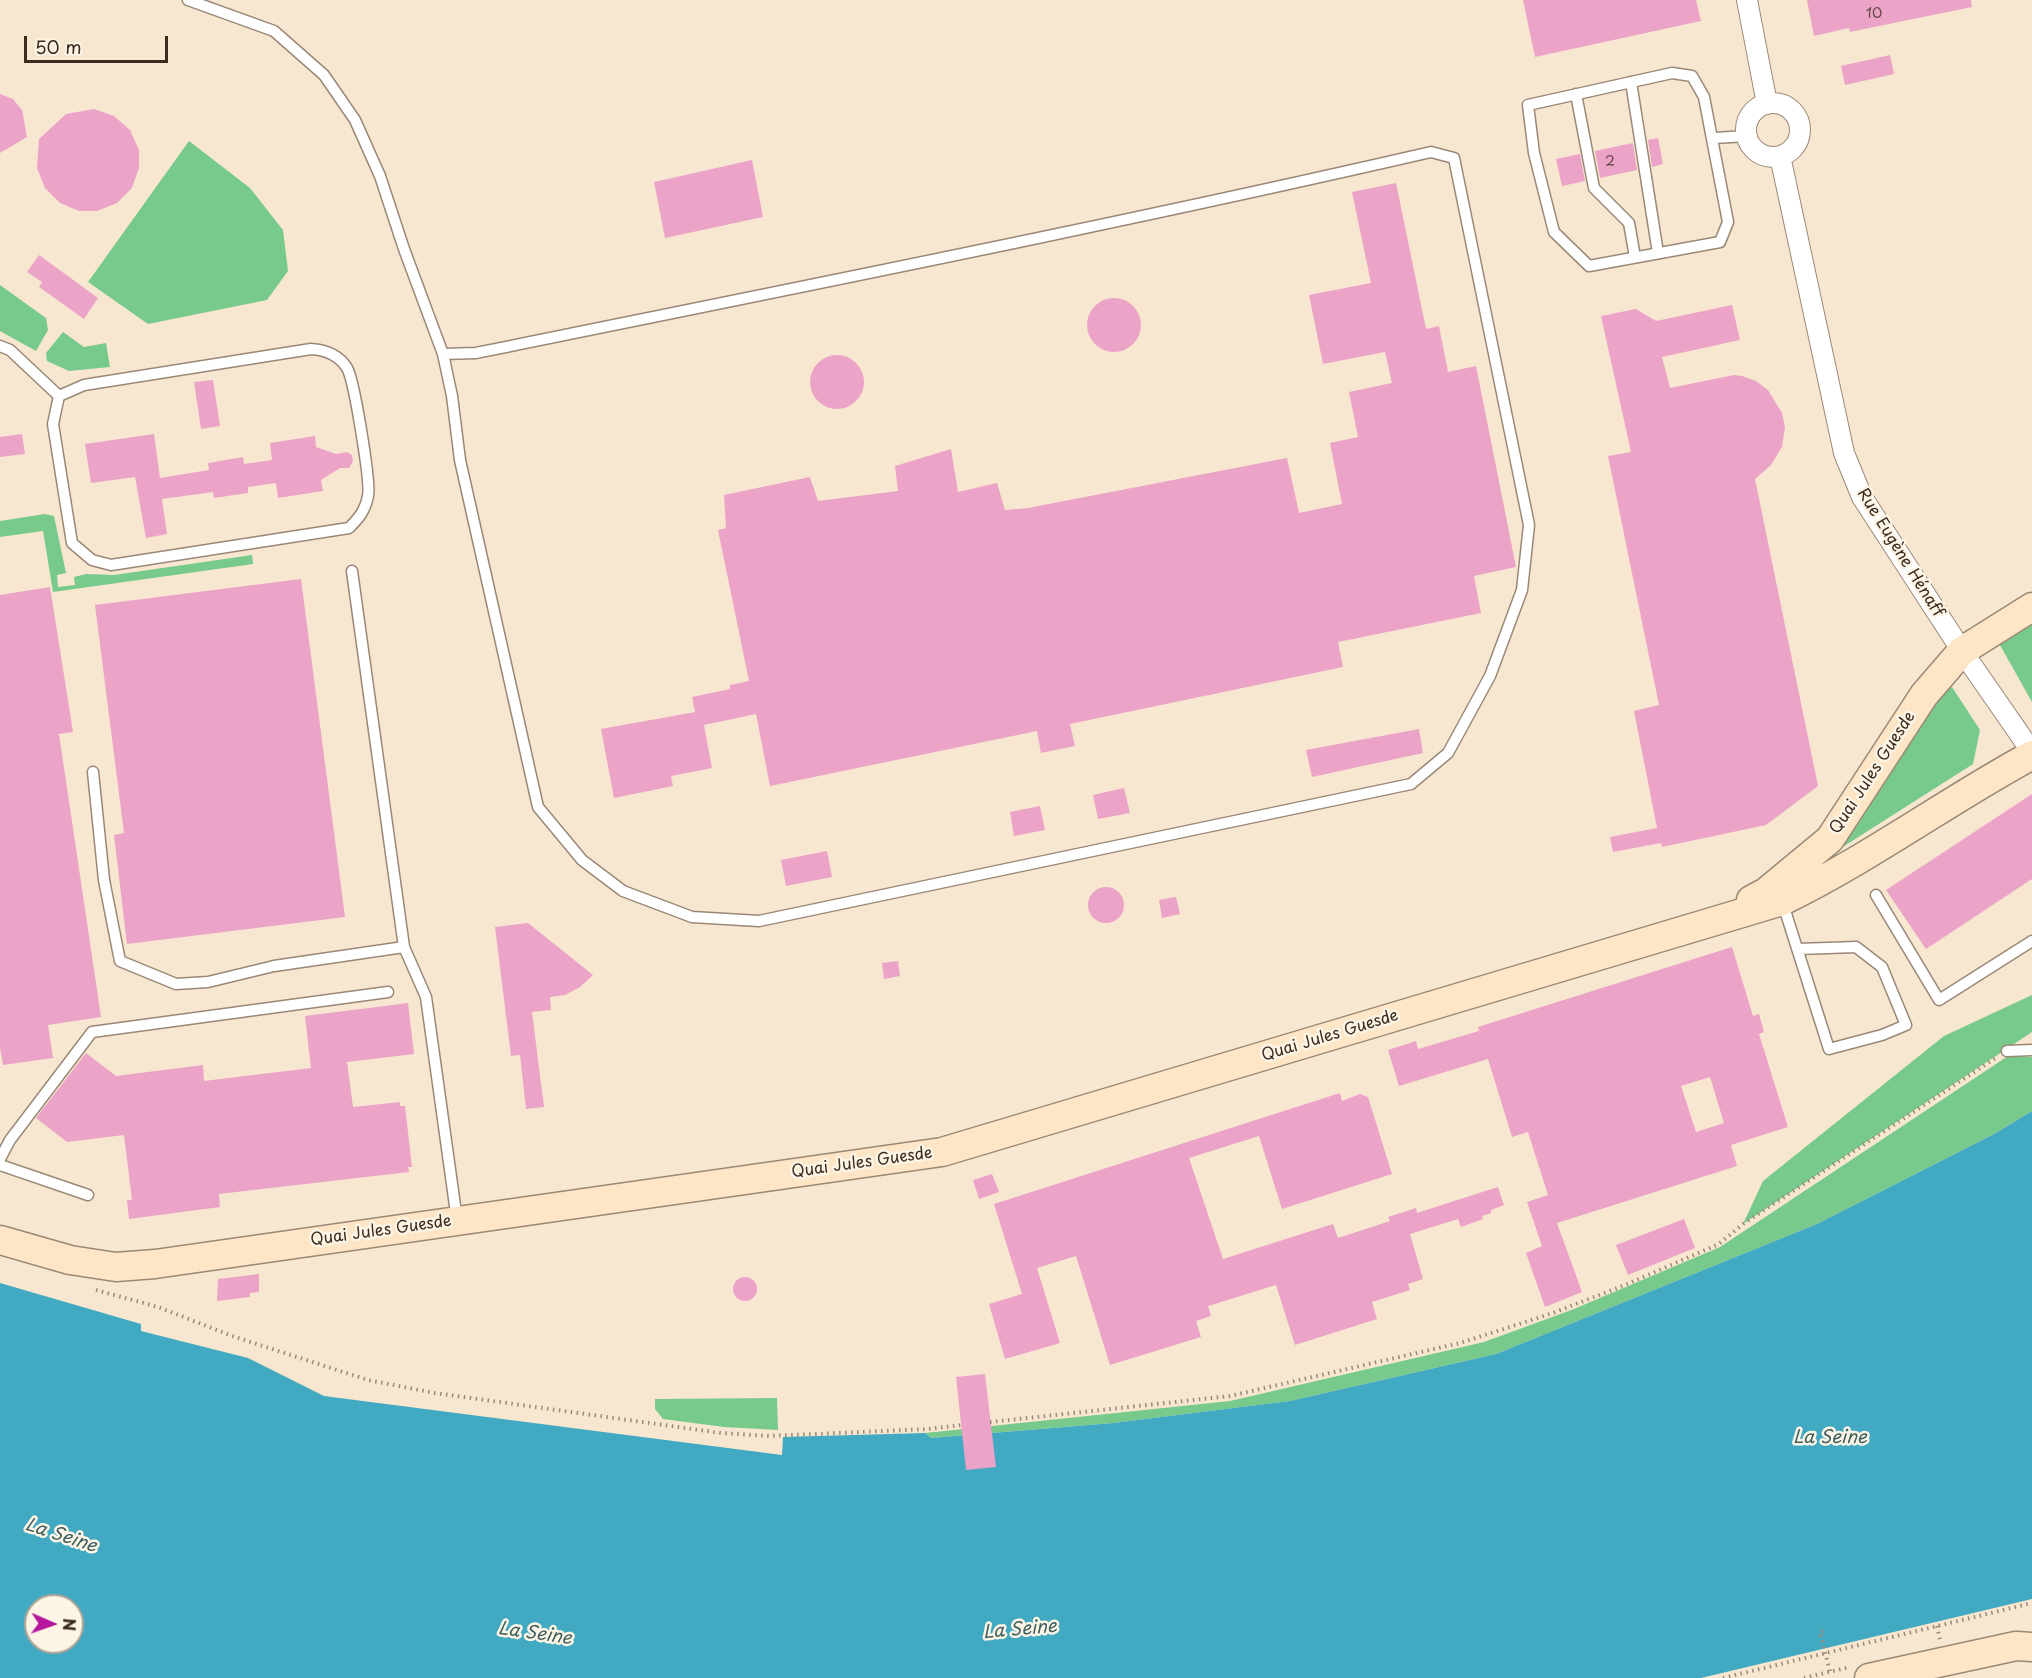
<!DOCTYPE html>
<meta charset="utf-8">
<style>
body{margin:0}
#map{position:relative;width:2032px;height:1678px;overflow:hidden;background:#f8e7d0;font-family:"Playpen Sans",sans-serif}
canvas{display:block}
.north{position:absolute;left:24px;top:1594px;width:60px;height:60px;box-sizing:border-box;background:#fcf5e5;border:2px solid #afa495;border-radius:50%;rotate:92deg;font-size:16px;font-weight:700;line-height:24px;text-align:center;color:#3b2a1e}
.north::after{content:'';display:block;margin:auto;width:21px;height:27px;background:#b5179e;clip-path:polygon(50% 0,100% 100%,50% 72%,0 100%)}
.scale{position:absolute;left:24px;top:36px;width:144px;height:27px;box-sizing:border-box;border:3px solid #3b2a1e;border-top:0;padding-left:8px;font-size:18px;line-height:21px;white-space:nowrap;color:#3b2a1e;-webkit-text-stroke:4px #fcf5e5;paint-order:stroke}
</style>
<div id="map">
<canvas width="2032" height="1678"></canvas>
<div class="north">N</div>
<div class="scale">50 m</div>
</div>
<script>
const c = document.querySelector('canvas').getContext('2d');
c.lineJoin = 'round';
function fillPath(path, color) {
  c.fillStyle = color;
  c.fill(path, 'evenodd');
}
function trace(path, color, width, dash) {
  c.strokeStyle = color;
  c.lineWidth = width;
  c.lineCap = dash ? 'butt' : 'round';
  c.setLineDash(dash || []);
  c.stroke(path);
}
function write(font, color, halo, rows, align = 'center') {
  c.font = font + ' "Playpen Sans",sans-serif';
  c.lineWidth = 5;
  c.setLineDash([]);
  c.textBaseline = 'middle';
  c.strokeStyle = halo;
  c.fillStyle = color;
  for (const [text, x, y, turn = 0] of rows) {
    c.save();
    c.translate(x, y);
    c.rotate((+turn || 0) * Math.PI / 180);
    c.textAlign = isNaN(turn) ? turn : align;
    if (halo) c.strokeText(text, 0, 0);
    c.fillText(text, 0, 0);
    c.restore();
  }
}
fillPath(new Path2D(`
 M189 141 250 188 283 230 288 271 267 300 148 324 88 282Z
 M0 285 46 318 48 330 36 351 0 331Z
 M63 332 84 347 106 343 110 367 69 371 47 361 46 353Z
 M45 514 54 516 66 573 57 575 58 587 75 585 74 577 86 574 114 575 252 555 253 564 53 592 43 531 0 537V521Z
 M2032 614V702L1996 638Z
 M1952 687 1980 730 1973 764 1838 850 1833 849 1945 692Z
 M2032 995V1032L1743 1224 1763 1181 1944 1036Z
 M2008 1056 2032 1057V1111L1996 1133 1817 1224 1496 1354 1290 1401 1113 1423 931 1438 925 1433 1230 1401 1484 1342 1574 1309 1720 1247Z
 M777 1398 778 1430 724 1427 663 1419 655 1409V1399Z`), '#78ca8c');
fillPath(new Path2D(`
 M2032 1111V1599L1701 1678H0V1283L141 1324V1331L248 1358 324 1396 782 1455 783 1437 925 1433 931 1438 1113 1423 1290 1401 1496 1354 1817 1224 1996 1133ZM36 1606H72V1642H36Z`), '#41a9c1');
fillPath(new Path2D(`
 M1523 0H1696L1701 21 1535 57Z
 M1807 0H1971L1972 7 1850 32 1849 28 1814 36Z
 M1890 55 1894 74 1845 85 1841 66Z
 M0 94 13 99 22 110 27 137 0 153Z
 M94 109 114 116 130 130 139 150V168L132 188 117 203 97 211H79L60 203 45 188 37 168 39 139 66 114Z
 M1658 138 1663 164 1652 167 1648 140Z
 M1633 143 1637 170 1600 178 1595 151Z
 M1580 154 1585 181 1562 186 1556 159Z
 M752 160 763 217 665 238 654 182Z
 M1396 183 1426 329 1439 326 1448 372 1476 366 1516 567 1474 576 1481 613 1338 642 1343 667 1070 724 1075 746 1041 753 1037 731 770 786 756 714 704 725 712 768 671 776 673 786 614 798 601 729 695 712 692 697 730 689V685L749 681 718 530 726 528 724 495 810 477 818 501 898 491 895 466 951 449 958 492 997 483 1005 510 1028 508 1287 458 1299 513 1342 504 1330 443 1358 437 1349 392 1392 383 1385 352 1323 364 1309 295 1371 283 1352 192Z
 M39 255 98 298 84 319 39 287 42 282 27 272Z
 M1087 325a27 27 0 1 1 54 0a27 27 0 1 1-54 0Z
 M1732 305 1740 340 1662 357 1670 388 1734 375 1742 376 1756 381 1768 390 1782 413 1785 427 1782 447 1771 465 1755 479 1818 786 1766 825 1662 847 1661 843 1613 852 1610 837 1657 828 1634 711 1659 705 1608 456 1631 452 1601 316 1636 309 1656 321Z
 M810 382a27 27 0 1 1 54 0a27 27 0 1 1-54 0Z
 M213 380 220 426 201 429 194 382Z
 M22 434 25 454 0 457V437Z
 M154 434 160 478 209 470 208 463 243 457 244 464 272 460 270 443 315 436 316 447 336 454 347 452 352 455 353 461 349 468H340L321 480 323 491 278 498 276 483 248 487V493L214 498 213 492 162 499 167 534 146 538 135 477 91 483 85 444Z
 M301 579 345 917 127 944 114 835 124 833 95 605Z
 M50 587 73 732 59 734 101 1017 48 1025 53 1058 3 1065 0 1048V595Z
 M1419 729 1423 753 1312 777 1306 750Z
 M1124 788 1130 813 1098 819 1093 795Z
 M2032 794V879L1926 949 1886 890Z
 M1040 806 1045 830 1014 836 1010 812Z
 M827 851 832 877 786 886 781 860Z
 M1088 905a18 18 0 1 1 36 0a18 18 0 1 1-36 0Z
 M1176 897 1180 914 1162 918 1159 900Z
 M528 923 593 975 580 987 565 995 550 997 551 1010 532 1012 544 1107 526 1109 520 1055 511 1056 495 927Z
 M1732 947 1753 1016 1759 1014 1764 1032 1759 1034 1788 1127 1731 1145 1737 1166 1557 1223 1582 1292 1545 1307 1526 1253 1542 1246 1527 1202 1548 1195 1528 1132 1512 1137 1488 1059 1399 1086 1388 1050 1416 1041 1418 1049 1479 1031 1478 1027ZM1710 1077 1724 1123 1696 1132 1681 1086Z
 M898 961 900 976 884 979 882 963Z
 M408 1003 414 1054 347 1062 353 1107 400 1102V1106H405L412 1167H408L409 1172 219 1194 220 1207 129 1219 127 1200H132L124 1135 67 1142 36 1118 86 1053 116 1076 203 1065 204 1081 311 1068 305 1016Z
 M1340 1093 1342 1101 1360 1094 1368 1097 1392 1174 1282 1209 1259 1136 1189 1158 1223 1259 1333 1224 1338 1238 1390 1221 1388 1217 1416 1208 1417 1213 1498 1187 1504 1205 1491 1210V1213L1482 1216 1483 1219 1461 1227 1458 1219 1410 1234 1423 1279 1408 1284 1410 1290 1372 1302 1377 1319 1295 1345 1276 1285 1208 1306 1211 1316 1196 1321 1201 1337 1110 1365 1076 1256 1037 1268 1060 1343 1005 1359 989 1304 1022 1294 994 1204Z
 M992 1174 999 1192 979 1199 973 1180Z
 M1684 1219 1695 1248 1628 1275 1616 1245Z
 M259 1274V1292L250 1293V1297L217 1301 218 1279Z
 M733 1289a12 12 0 1 1 24 0a12 12 0 1 1-24 0Z
 M985 1374 996 1467 966 1470 956 1377Z`), '#eba3c7');
const lane = new Path2D(`
 M188 0 274 31 324 75 355 120 380 176 404 249 443 354 452 396 460 460 538 807 582 860 623 891 692 917 759 921 1411 784 1448 753 1490 676 1522 590 1529 525 1454 158 1431 152C1114 225 794 288 476 353L443 354
 M1672 73 1692 76 1704 97 1728 222 1720 242 1589 266 1554 232 1534 153 1528 105Z
 M1631 82 1658 253
 M1576 94 1594 188 1629 223 1635 257
 M1714 138 1747 136
 M0 346 10 350 59 396
 M311 349C326 350 339 355 347 368 354 379 371 483 368 496 365 511 359 518 349 528L111 565 92 560 72 543 53 424 59 396 84 385Z
 M352 571 404 947 426 997 457 1220
 M93 772 104 880 120 961 176 984 208 982 274 966 404 947
 M1876 895 1939 1000 2032 941
 M1782 901 1829 1049 1882 1035 1906 1025 1882 967 1856 947 1798 949
 M2007 1051 2032 1050
 M0 1159 10 1140 92 1032 388 992
 M0 1165 88 1195`);
const street = new Path2D(`
 M1747 0 1767 104
 M1746 130a27 27 0 1 1 54 0a27 27 0 1 1-54 0Z
 M1780 156 1844 453 1862 497 1962 651 2032 752`);
const secondary = new Path2D(`
 M1751 900 1766 892 1830 839 1924 695 1962 651 2032 607
 M0 1240 70 1260 116 1267 155 1264 942 1152 1782 901C1869 859 1947 801 2032 755
 M1869 1678 2016 1646 2032 1647`);
trace(lane, '#9a8877', 13);
trace(street, '#9a8877', 22);
trace(secondary, '#9a8877', 31);
trace(new Path2D(`
 M96 1290 158 1307 232 1336 368 1380 435 1393 721 1433 770 1436 928 1429 962 1425
 M990 1422 1230 1396 1460 1343 1553 1313 1625 1285 1719 1244 1743 1224 1997 1057
 M1937 1626 1940 1640
 M1723 1678 2032 1603
 M1804 1678 1850 1667`), '#9a8877', 4, [1.5, 4.5]);
trace(lane, '#fff', 10);
trace(street, '#fff', 20);
trace(secondary, '#fde5c5', 28);
trace(new Path2D(`
 M1823 1631 1820 1632 1830 1672`), '#9a8877', 4, [1.5, 4.5]);
write('14px', '#674848', null, [
 ["10",1874,14],
 ["2",1610,162]
]);
write('16px', '#3b2a1e', '#fcf5e5', [
 ["Rue Eugène Hénaff",1900,553,58],
 ["Quai Jules Guesde",1873,773,-57],
 ["Quai Jules Guesde",1330,1036,-17],
 ["Quai Jules Guesde",862,1163,-8],
 ["Quai Jules Guesde",381,1231,-8]
]);
write('italic 18px', '#3d5d5f', '#fcf5e5', [
 ["La Seine",1830,1438],
 ["La Seine",61,1536,18],
 ["La Seine",1020,1630,-5],
 ["La Seine",535,1634,8]
]);
</script>
